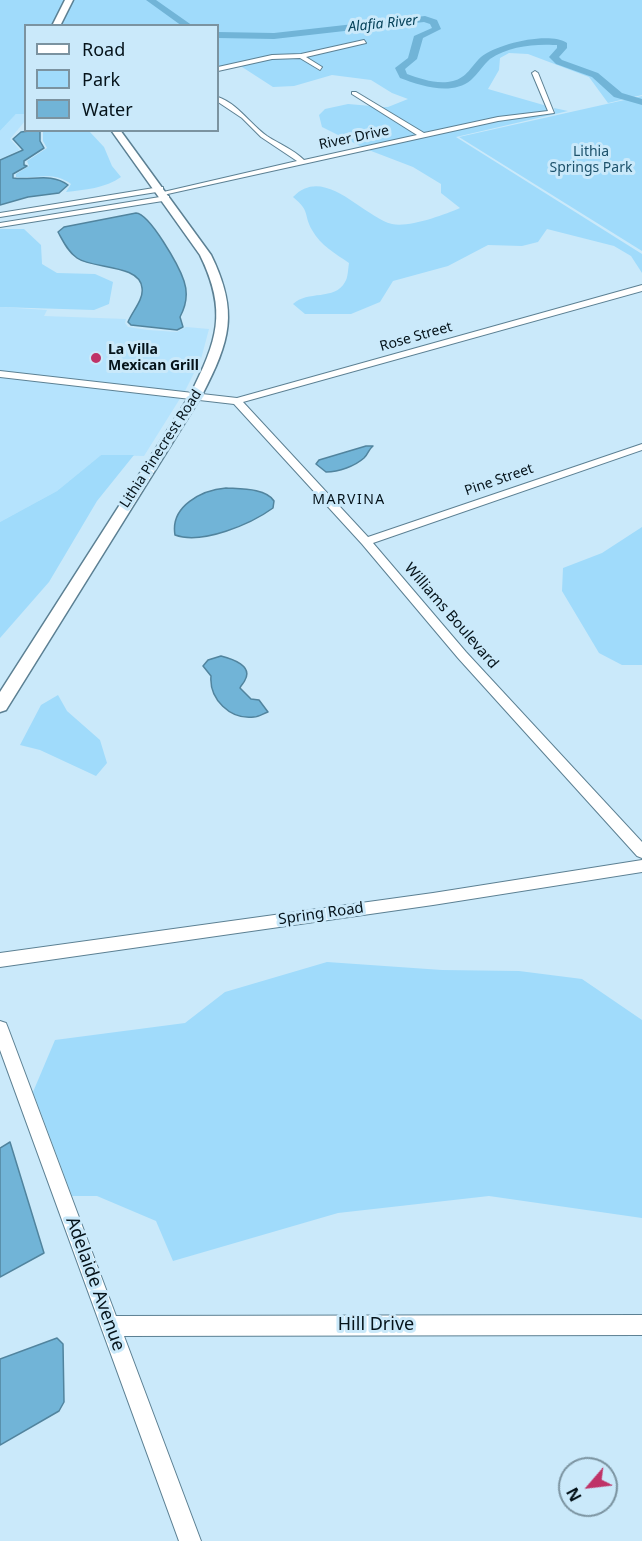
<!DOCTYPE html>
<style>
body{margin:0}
#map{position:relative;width:642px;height:1541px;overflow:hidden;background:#cae9fa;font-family:"Noto Sans",sans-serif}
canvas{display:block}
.legend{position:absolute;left:24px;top:24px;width:195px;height:108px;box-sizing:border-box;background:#cae9fa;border:2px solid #7b93a0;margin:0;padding:8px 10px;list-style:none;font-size:18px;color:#05131a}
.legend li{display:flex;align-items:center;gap:12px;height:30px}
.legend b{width:30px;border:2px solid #7b93a0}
.north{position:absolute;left:558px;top:1457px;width:60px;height:60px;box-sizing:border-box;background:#cae9fa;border:2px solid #7b93a0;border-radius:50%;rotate:242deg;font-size:16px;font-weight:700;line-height:24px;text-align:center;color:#05131a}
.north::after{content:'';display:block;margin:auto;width:21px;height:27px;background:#bf3367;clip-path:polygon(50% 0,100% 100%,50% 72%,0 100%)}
</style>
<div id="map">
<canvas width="642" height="1541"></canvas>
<ul class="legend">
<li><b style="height:8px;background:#fff"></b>Road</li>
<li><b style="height:16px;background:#a0dbfb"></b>Park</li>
<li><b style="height:16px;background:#71b4d7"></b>Water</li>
</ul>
<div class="north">N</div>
</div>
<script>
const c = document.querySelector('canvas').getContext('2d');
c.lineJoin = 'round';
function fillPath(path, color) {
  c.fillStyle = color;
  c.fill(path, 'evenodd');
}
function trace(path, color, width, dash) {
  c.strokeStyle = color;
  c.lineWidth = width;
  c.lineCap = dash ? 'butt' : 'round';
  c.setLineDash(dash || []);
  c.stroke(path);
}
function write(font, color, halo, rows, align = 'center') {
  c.font = font + ' "Noto Sans",sans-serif';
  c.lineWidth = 6;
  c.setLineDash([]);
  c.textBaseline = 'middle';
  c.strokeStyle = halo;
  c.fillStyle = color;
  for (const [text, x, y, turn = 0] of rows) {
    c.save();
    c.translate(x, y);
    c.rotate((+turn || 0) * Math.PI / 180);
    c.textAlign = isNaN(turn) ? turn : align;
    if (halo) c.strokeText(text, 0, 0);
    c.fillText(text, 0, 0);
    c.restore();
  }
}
fillPath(new Path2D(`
 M16 114H25V121L10 139 20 150 0 159V131Z
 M0 307 47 310 44 316 126 319 125 323 128 327 148 330 177 332 186 327 209 329 201 359 184 393 0 371Z
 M0 377 159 396 181 397 144 456 101 455 57 491 0 522Z`), '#b5e3fd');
fillPath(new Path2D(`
 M0 0H66L53 25 26 26 25 114H16L0 131Z
 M71 0H642V95L608 103 589 77 528 54 509 53 500 58 499 70 488 89 547 106 549 112 496 118 424 134 380 107H388L408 99 392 93 371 80 332 75 294 86 273 87 239 65 273 58 299 57 318 70 323 69 305 56 366 41 343 44 300 55 271 56 218 68V26H59Z
 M642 96V251L459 137 620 101Z
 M348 104 371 106 419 135 362 147 322 127 319 115 325 109Z
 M554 108 568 111 456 137 642 254V273L631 256 614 246 547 229 538 242 522 246 488 245 448 266 393 281 380 302 351 314H305L293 304C307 290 335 301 345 282 348 278 348 269 349 263 336 254 320 245 312 230 303 214 311 212 293 197 324 164 362 216 392 224 408 228 444 215 460 208L441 193V184L413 167 366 149 499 120 555 113Z
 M89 131 104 147 112 166 121 177C106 188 84 190 66 192L71 184C52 170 34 180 16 177V174L29 166 27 161 47 148 43 141V131Z
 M0 229H24L41 245 42 264 57 273 95 274 113 282 109 304 94 310 0 307Z
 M101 455H134L97 501 49 582 0 638V522L57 491Z
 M642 527V665H622L599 653 562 591 563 568 602 553Z
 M58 695 67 711 100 740 107 763 96 776 40 750 20 745 41 705Z
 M327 962 442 970 519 971 582 979 642 1020V1218L489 1196 338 1213 173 1261 156 1221 97 1196H72L33 1092 55 1040 185 1023 225 992Z`), '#a0dbfb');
const water = new Path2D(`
 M29 131H40V141L44 148 24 161V165L27 166 13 174V178C31 181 51 172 68 185L59 193 28 197 0 205V160L23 150 13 139 21 132Z
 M136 213C150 214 179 266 184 281 188 293 186 306 180 317L183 327 177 330 131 325 128 322C132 312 144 299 142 288 140 264 92 269 77 258 68 252 63 241 58 232L64 227Z
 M366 446H373C368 450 369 453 364 458 355 466 339 472 326 472L316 464 319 460Z
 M226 488C240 489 266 488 274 501L273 508C251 524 202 545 175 535 170 506 202 490 226 488Z
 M221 656C233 659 253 666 245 680 244 683 241 685 240 688L251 699 259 700 268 712C264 713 259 717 254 717 230 720 209 699 211 676L203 666 208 660Z
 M10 1142 44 1253 0 1277V1148Z
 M57 1338 63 1344 64 1402 59 1411 0 1445V1359Z`);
fillPath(water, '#71b4d7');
trace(water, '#51849e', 1.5);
fillPath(new Path2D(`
 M146 0H156L193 26H182Z
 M425 16 437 20 441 29 423 38 417 59 405 69 407 74C421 79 438 85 453 81 467 78 472 65 481 57 497 44 549 31 567 43V48L559 57 562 60 598 73 622 93 642 99V105L614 97 592 77 556 64 549 57 557 48V45H553C532 44 508 47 490 59 483 65 478 74 471 80 452 96 421 86 400 78L395 68 408 58 414 36 432 28 430 24 424 22 274 39 218 38V32L274 33Z`), '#71b4d7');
const minor = new Path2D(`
 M364 40 366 43 306 57 322 67 320 70 300 58 272 59 218 71V67L272 55 301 54Z
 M535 71 538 73 554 113 498 121 163 195 159 193 297 161 261 137 242 118 218 102V97C238 104 250 124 267 136 279 144 293 149 304 160L417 135 352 94V92H356L424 133 498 117 548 111 532 73Z
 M160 187H163V191L0 217V213Z
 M166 196H169V200L0 227V223Z
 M642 285V291L243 402 368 537 642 444V450L373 543 466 652 642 842V858L637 856 458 658 362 544 234 404 0 377V371L237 398Z
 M642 860V872L433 905 0 967V953L433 893Z
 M0 1021 6 1023 8 1028 116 1316 642 1315V1335L124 1336 201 1541H179L0 1050Z`);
const secondary = new Path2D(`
 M65 0H73L60 26H52Z
 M111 130H120L211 255C239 312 230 341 202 395L6 710 0 712V692L190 395C217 341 228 312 200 255Z`);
trace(minor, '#5c8093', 2);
trace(secondary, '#5c8093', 3);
fillPath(minor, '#fff');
fillPath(secondary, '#fff');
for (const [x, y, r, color] of [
 [96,358,6,"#bf3367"]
]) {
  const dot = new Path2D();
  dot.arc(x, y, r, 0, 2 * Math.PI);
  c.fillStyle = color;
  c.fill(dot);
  trace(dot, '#cae9fa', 2);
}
write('italic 14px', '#044058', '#cae9fa', [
 ["Alafia River",383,24,-6]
]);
write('14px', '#05131a', '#cae9fa', [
 ["River Drive",354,138,-12],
 ["Rose Street",416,337,-16],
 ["Lithia Pinecrest Road",161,449,-57],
 ["Pine Street",499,480,-19]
]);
write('14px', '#1d526b', '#cae9fa', [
 ["Lithia",591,152],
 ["Springs Park",591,168]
]);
write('bold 14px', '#05131a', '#cae9fa', [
 ["La Villa",108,350],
 ["Mexican Grill",108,366]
], 'left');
c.letterSpacing = '1.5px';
write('14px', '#05131a', '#cae9fa', [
 ["MARVINA",349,500]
]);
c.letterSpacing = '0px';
write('15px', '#05131a', '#cae9fa', [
 ["Williams Boulevard",451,616,49],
 ["Spring Road",321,914,-8]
]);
write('18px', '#05131a', '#cae9fa', [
 ["Adelaide Avenue",95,1284,70],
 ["Hill Drive",376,1325]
]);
</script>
